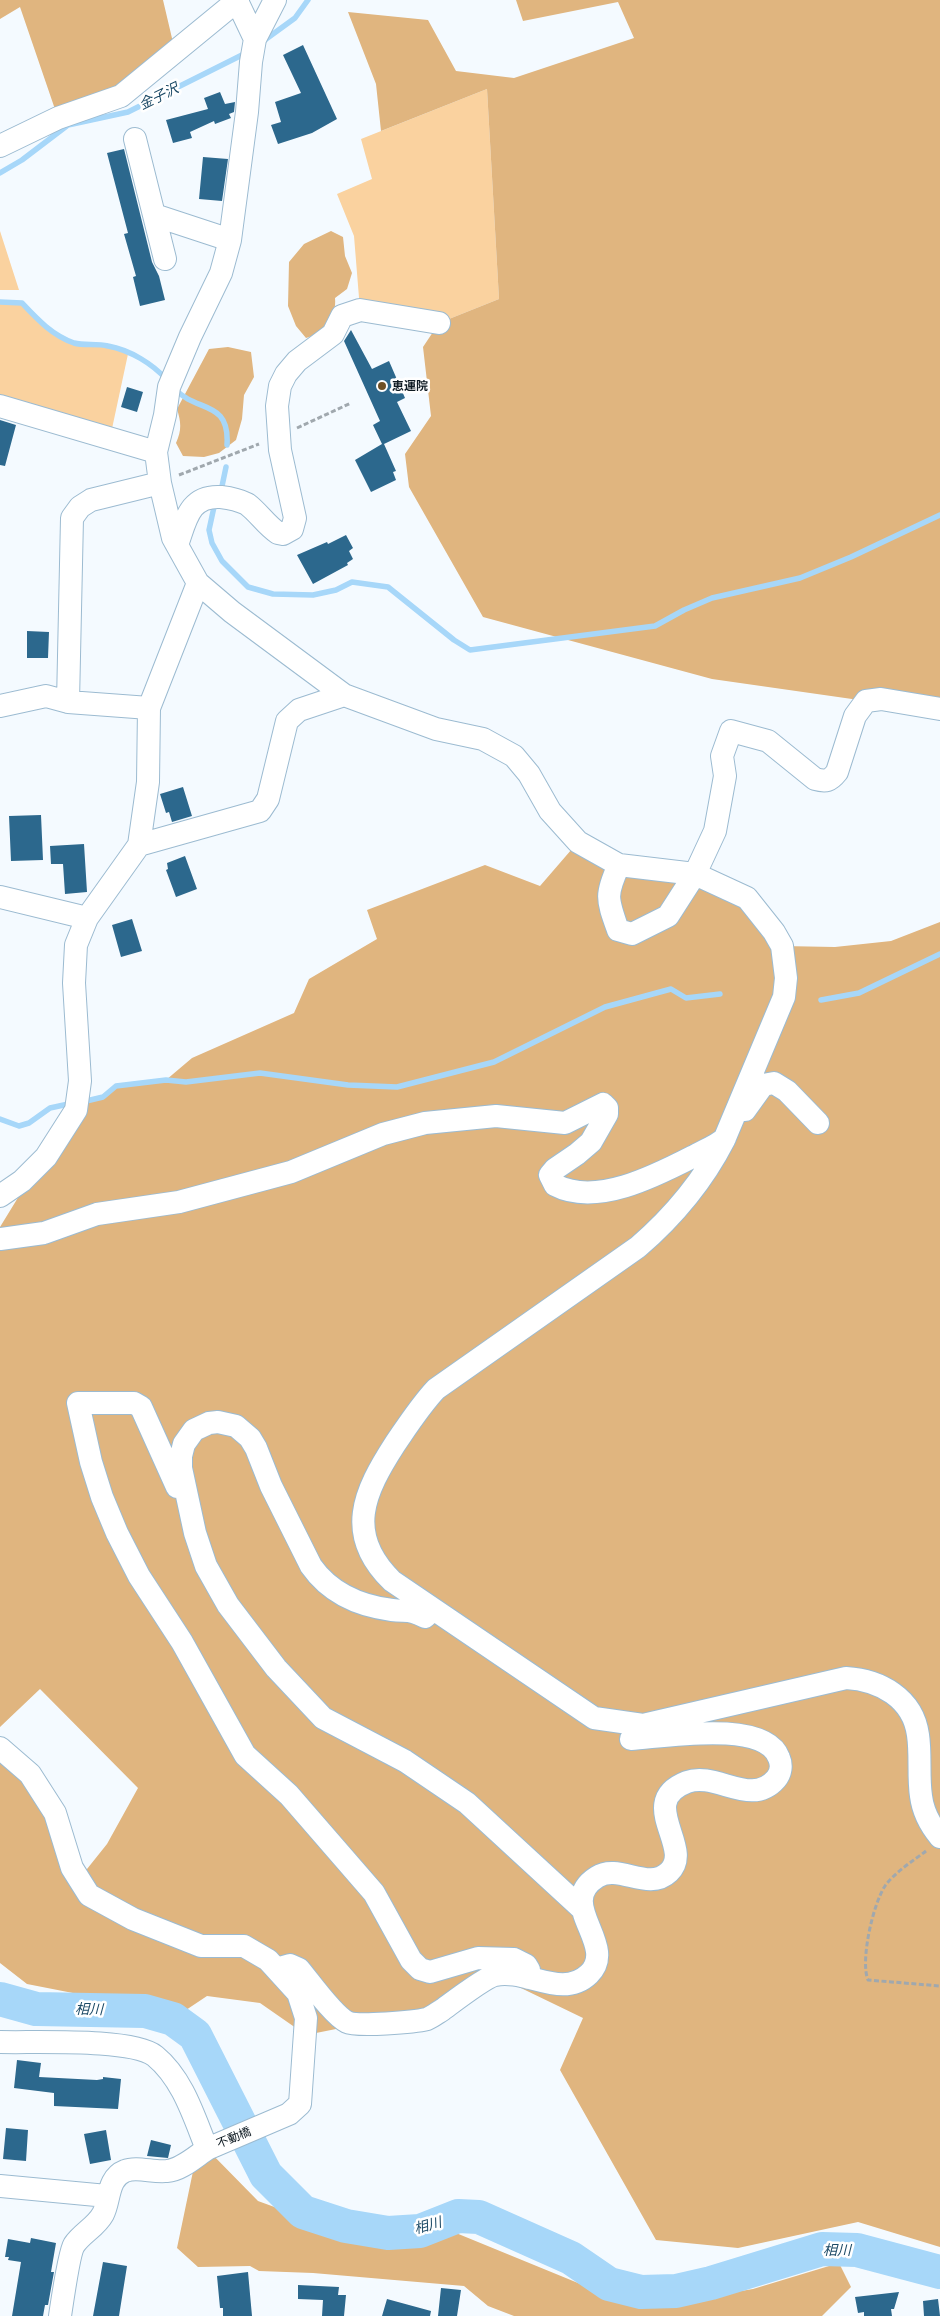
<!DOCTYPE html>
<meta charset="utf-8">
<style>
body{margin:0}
canvas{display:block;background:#f4faff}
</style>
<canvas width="940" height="2316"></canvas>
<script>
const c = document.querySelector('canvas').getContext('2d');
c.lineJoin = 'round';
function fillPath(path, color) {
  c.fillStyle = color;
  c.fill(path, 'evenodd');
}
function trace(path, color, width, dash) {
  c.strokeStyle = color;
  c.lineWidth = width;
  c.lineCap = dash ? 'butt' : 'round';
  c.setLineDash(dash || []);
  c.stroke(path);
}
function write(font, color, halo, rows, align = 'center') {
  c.font = font + ' Figtree,"Noto Sans JP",sans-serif';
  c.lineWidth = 5;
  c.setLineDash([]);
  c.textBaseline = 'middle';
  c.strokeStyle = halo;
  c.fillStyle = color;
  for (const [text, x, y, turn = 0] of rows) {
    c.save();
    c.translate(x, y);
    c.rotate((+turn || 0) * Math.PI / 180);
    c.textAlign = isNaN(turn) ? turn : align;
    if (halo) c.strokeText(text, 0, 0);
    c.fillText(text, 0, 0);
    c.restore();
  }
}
fillPath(new Path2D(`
 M487 89 499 299 439 323 360 310 354 236 337 194 372 179 361 139Z
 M0 231 19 290H0Z
 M0 302 22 303 40 323 54 334 75 343 109 346 128 354 110 438 0 406Z`), '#fad29f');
fillPath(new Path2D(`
 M0 0H163L175 51 156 66 58 118 20 7 0 19Z
 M516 0H940V709L866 701 712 679 483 617 409 487 405 454 431 416 423 347 439 323 499 299 487 89 381 131 376 84 348 12 428 20 456 71 514 78 634 38 618 2 523 21Z
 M331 231 343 237 345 256 352 273 347 289 335 298C337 316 324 333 306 338L296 326 288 306 289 262 304 244Z
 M228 347 251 352 254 377 244 395 242 419 236 440 219 453 204 457 183 456 176 443C182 430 181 422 177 409L209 349Z
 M578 842 747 898 782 946 835 947 891 941 940 922V2247L858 2222 738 2248 656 2240 560 2070 583 2018 494 1975 431 2017 356 2025 306 2035 260 2003 207 1996 180 2014 27 1984 0 1963V1748L30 1774 79 1879 107 1844 138 1788 40 1689 0 1727V1227L76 1103 103 1097 116 1086 166 1080 192 1058 294 1013 309 979 377 939 367 910 485 865 540 886Z
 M207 2149 258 2201 340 2231 405 2238 434 2231 456 2233 639 2308 753 2289 839 2263 851 2287 822 2316H514L488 2306 464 2286 313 2273 259 2271 250 2266 198 2267 177 2248 196 2157Z`), '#e0b57f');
trace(new Path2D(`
 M262 42 295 18 308 0
 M0 173 22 160 68 125 128 112 246 53
 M0 302 22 303C38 320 52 335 74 343 84 346 97 343 108 346 130 350 153 364 167 380
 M175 389C196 413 230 399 227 445
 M221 491 226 467
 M214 507 209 530 212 543 222 561 248 587 273 594 313 595 336 590 352 582 388 587 454 640 470 650 655 626 684 610 712 598 800 578 851 557 940 515
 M821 1000 859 993 940 954
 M82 1102 103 1097 116 1086 166 1080 186 1082 260 1073 348 1085 397 1087 494 1062 605 1007 671 989 686 998 720 994
 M0 1119 19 1126 29 1123 50 1108 73 1103`), '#a7d7f9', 5.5);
trace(new Path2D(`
 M0 1999 36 2009 145 2011 173 2019 195 2035 266 2175 303 2212 346 2226 388 2233 420 2231 458 2216 479 2217 571 2258 609 2284 641 2292 676 2291 711 2283 822 2249 857 2250 940 2272`), '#a7d7f9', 34);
fillPath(new Path2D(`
 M303 45 337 119 312 133 278 144 271 125 281 122 275 102 301 93 283 55Z
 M220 92 225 104 235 102 234 112 229 114 231 118 215 124 214 121 190 132 192 138 173 143 166 120 208 109 204 98Z
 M124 149 152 262 159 276 165 300 140 306 133 277 136 276 124 234 128 233 107 153Z
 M203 157 228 159 222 201 199 199Z
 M351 330 372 369 389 361 405 398 397 402 411 431 384 444 396 471 393 472 396 480 371 492 355 460 382 444 373 425 380 421 344 341Z
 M127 387 143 392 137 412 121 407Z
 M0 420 16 425 5 466 0 465Z
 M346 535 353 548 349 551 353 559 347 563 348 565 313 584 297 555 327 542 328 544Z
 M27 631 49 632 48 658H27Z
 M183 787 192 816 172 822 169 812 166 813 160 794Z
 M41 815 43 860 11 861 9 816Z
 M84 844 87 892 65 894 63 864H51L50 846Z
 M185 856 197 889 176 897 166 870 168 869 167 863Z
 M132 919 142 951 121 957 112 925Z
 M17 2060 41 2063 39 2077 97 2080 103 2079V2077L121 2079 118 2109 54 2106V2093L14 2088Z
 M6 2128 28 2130 26 2161 3 2159Z
 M106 2130 111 2160 90 2164 84 2134Z
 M151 2140 171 2145 168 2158 147 2156Z
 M31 2238 56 2243 51 2272H54L48 2305H45L43 2316H12L21 2262 8 2260 9 2257H5L8 2239 30 2243Z
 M103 2262 127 2266 119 2316H93Z
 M248 2272 252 2316H223V2308H220L217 2276Z
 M298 2285 339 2287 338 2295H346L344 2316H322L323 2300 298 2299Z
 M441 2288 461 2290 457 2316H438Z
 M899 2292 894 2309H891L892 2316H864V2312L858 2313 855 2297Z
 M387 2299 431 2311 430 2316H382Z
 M938 2299 940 2316H924L923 2301Z`), '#2c688d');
const minor = new Path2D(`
 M237 1 255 39
 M135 139 165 259
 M0 146 58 118 121 96 238 0
 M154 215 230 240
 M0 406 156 452
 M177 545C186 520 189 495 221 497 229 498 239 500 247 504 258 512 266 525 278 533L283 534 292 529 295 518 280 450 277 406 280 386 286 374 297 361 333 334 342 316 360 310 439 323
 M344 695 436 729 483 739 514 756 529 774 550 811 578 842 619 865 695 874 747 898 774 932 782 946 786 978 784 997 724 1140C702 1183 674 1216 638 1247L436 1389C420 1406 408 1425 395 1444 364 1492 344 1534 392 1581L594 1718 643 1725 846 1678C880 1680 913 1698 918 1735 921 1755 918 1776 921 1796 923 1812 930 1825 940 1837
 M68 702 72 518 80 507 91 500 160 483
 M0 706 46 696 68 702 149 708 148 782 139 845 87 918 76 945 74 983 80 1081 76 1110 46 1157 22 1181 0 1196
 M149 708 198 583
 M139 845 260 811 268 799 287 721 299 710 344 695 232 612 198 583 173 538 160 483 156 452 165 415 169 387 190 337 221 273 230 240 247 112 251 62 255 39 275 0
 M619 865C605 895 607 899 618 930L632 934 668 916 695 874 715 831 725 776 722 756 731 731 768 741 815 779C826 782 830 781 837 772L855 716 866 701 881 699 940 709
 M0 897 87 918
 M745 1110 763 1085 774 1083 787 1091 818 1123
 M0 1239 44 1233 97 1214 179 1202 291 1172 383 1134 425 1123 496 1116 565 1123 603 1104 607 1108V1114L591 1142 577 1154 555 1169 550 1175 555 1185C597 1207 657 1175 696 1155 705 1150 718 1145 725 1138
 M177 1487 141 1407 134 1403H78L91 1462 102 1497 117 1533 139 1576 182 1642 245 1755 289 1795 374 1893 411 1960 420 1969 430 1972 478 1958 514 1959 526 1965 529 1970V1978
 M431 1611 425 1617C411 1609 407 1612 392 1610 360 1606 330 1593 311 1566L271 1486 256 1448 250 1438 236 1426 218 1422 209 1423 194 1430 184 1444 181 1456V1468L195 1533 206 1566 228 1605 276 1668 323 1718 405 1761 467 1803 581 1908
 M0 1748 30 1774 55 1813 72 1868 89 1895 133 1919 201 1946H244L268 1960 298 1993 306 2018 300 2104 289 2114 207 2149
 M276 1969 290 1965 299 1969C310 1982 333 2015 347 2022 357 2027 415 2022 427 2019 432 2017 437 2013 442 2010 453 2002 484 1978 495 1975 526 1968 562 2000 589 1974 619 1945 554 1904 597 1877 619 1863 648 1892 669 1872 695 1848 635 1802 687 1782 716 1771 751 1808 776 1779 781 1773 782 1765 779 1758 765 1719 664 1737 631 1739
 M0 2042C34 2043 131 2038 155 2056 183 2079 194 2117 207 2149 195 2157 181 2170 167 2171 154 2173 137 2166 125 2171 107 2178 110 2201 103 2214 96 2227 82 2233 74 2245 69 2253 62 2303 60 2316
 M0 2186 107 2196`);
trace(minor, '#9cbbd1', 24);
trace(new Path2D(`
 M297 428 351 403
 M179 475 259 444
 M926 1851C913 1861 895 1872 885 1886 873 1904 860 1961 868 1980L940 1986`), '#a0a8ae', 3, [5, 2.5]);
trace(minor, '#fff', 22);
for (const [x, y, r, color] of [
 [382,386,5,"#6f5025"]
]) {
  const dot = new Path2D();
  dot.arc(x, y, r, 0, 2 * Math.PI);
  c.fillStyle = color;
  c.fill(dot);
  trace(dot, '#fff', 2);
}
write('bold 12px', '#0d1921', '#fff', [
 ["恵運院",392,386]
], 'left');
write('12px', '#0d1921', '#fff', [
 ["不動橋",234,2138,-22]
]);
write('italic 14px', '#1c4a66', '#fff', [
 ["金子沢",159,97,-26],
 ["相川",89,2010,1],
 ["相川",428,2226,-16],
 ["相川",837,2251]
]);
</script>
